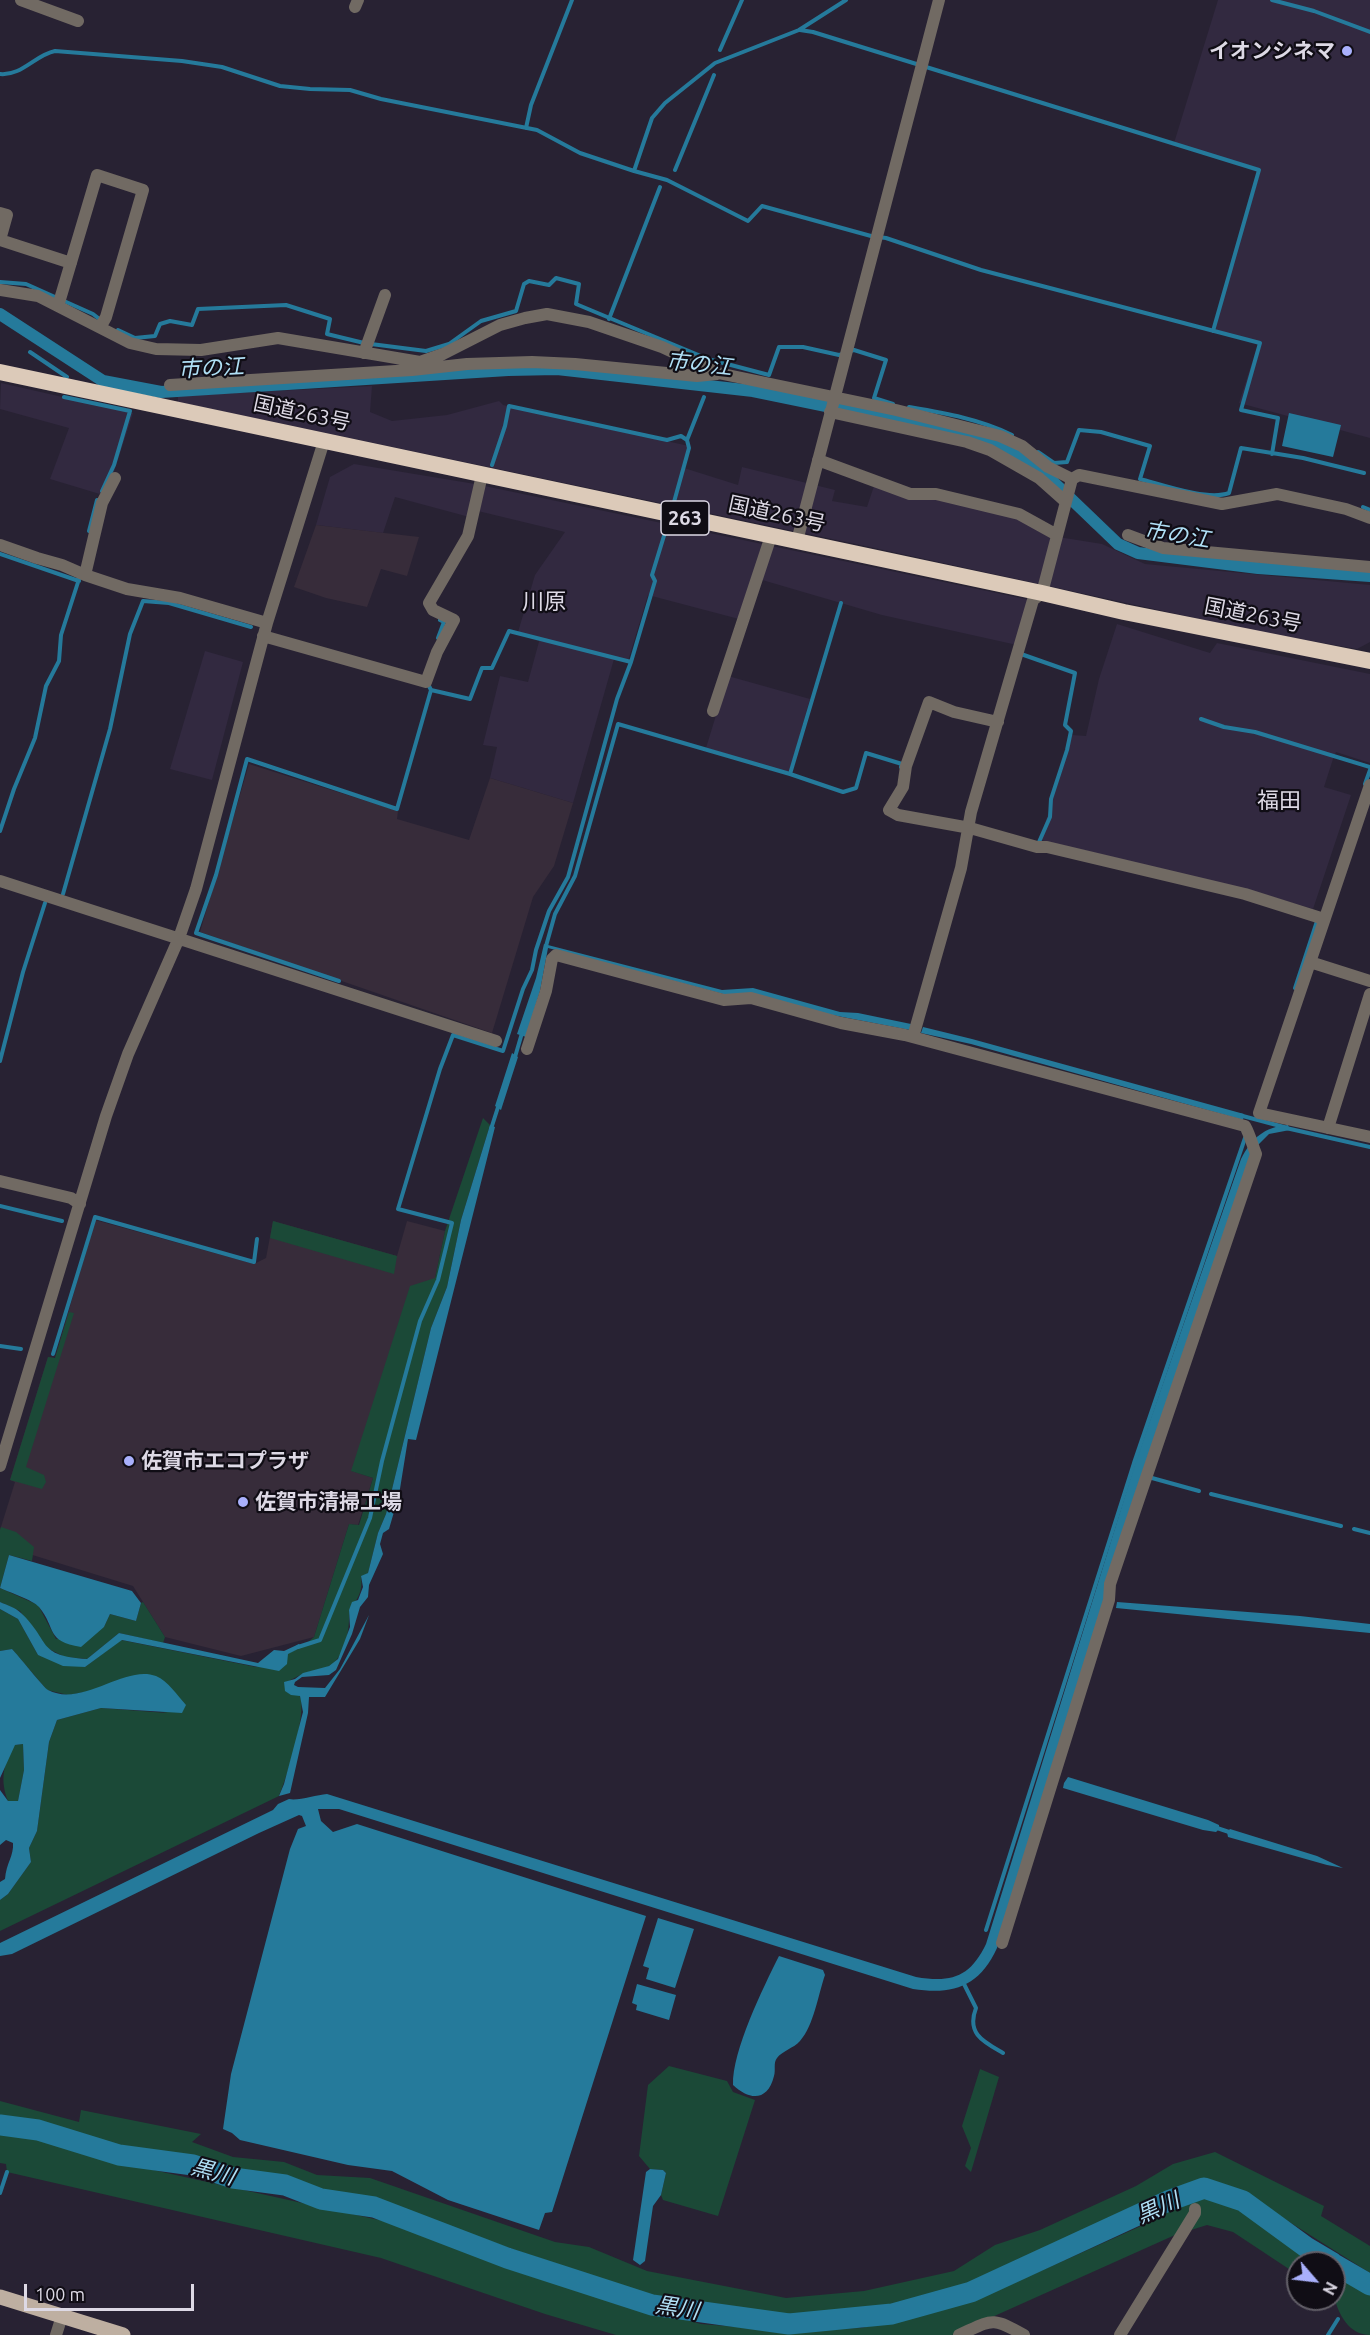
<!DOCTYPE html>
<meta charset="utf-8">
<style>
body{margin:0}
#map{position:relative;width:1370px;height:2335px;overflow:hidden;background:#282233;font-family:Ubuntu,sans-serif}
canvas{display:block}
.north{position:absolute;left:1286px;top:2251px;width:60px;height:60px;box-sizing:border-box;background:#100d15;border:2px solid #625f68;border-radius:50%;rotate:118deg;font-size:16px;font-weight:700;line-height:24px;text-align:center;color:#ddd9e5}
.north::after{content:'';display:block;margin:auto;width:21px;height:27px;background:#a9b0fc;clip-path:polygon(50% 0,100% 100%,50% 72%,0 100%)}
.scale{position:absolute;left:24px;top:2284px;width:170px;height:27px;box-sizing:border-box;border:3px solid #ddd9e5;border-top:0;padding-left:8px;font-size:18px;line-height:21px;white-space:nowrap;color:#ddd9e5;-webkit-text-stroke:4px #100d15;paint-order:stroke}
</style>
<div id="map">
<canvas width="1370" height="2335"></canvas>
<div class="north">N</div>
<div class="scale">100 m</div>
</div>
<script>
const c = document.querySelector('canvas').getContext('2d');
c.lineJoin = 'round';
function fillPath(path, color) {
  c.fillStyle = color;
  c.fill(path, 'evenodd');
}
function trace(path, color, width, dash) {
  c.strokeStyle = color;
  c.lineWidth = width;
  c.lineCap = dash ? 'butt' : 'round';
  c.setLineDash(dash || []);
  c.stroke(path);
}
function write(font, color, halo, rows, align = 'center') {
  c.font = font + ' Ubuntu,"Noto Sans JP",sans-serif';
  c.lineWidth = 4.5;
  c.setLineDash([]);
  c.textBaseline = 'middle';
  c.strokeStyle = halo;
  c.fillStyle = color;
  for (const [text, x, y, turn = 0] of rows) {
    c.save();
    c.translate(x, y);
    c.rotate((+turn || 0) * Math.PI / 180);
    c.textAlign = isNaN(turn) ? turn : align;
    if (halo) c.strokeText(text, 0, 0);
    c.fillText(text, 0, 0);
    c.restore();
  }
}
fillPath(new Path2D(`
 M1218 0H1370V438L1239 403 1258 344 1213 332 1261 169 1174 143Z
 M1 383 133 413 112 478 103 495 50 479 69 428 0 409Z
 M372 386 370 412 392 421 447 415 499 401 503 405 689 446 684 468 738 485 742 467 835 490 832 501 867 507 876 480 1019 515 1052 536 1102 544 1145 564 1370 585V642L1357 649 1255 631 856 544 178 402V396Z
 M354 464 475 484 1030 600 1017 645 882 615 752 577 739 619 648 595 628 661 614 659 573 803 490 778 497 747 483 745 500 676 528 682 540 638 518 632 535 575 565 532 478 511 473 518 395 497 383 533 316 525 330 477Z
 M1117 624 1210 653 1217 643 1370 674V763L1336 752 1333 759 1324 787 1351 795 1313 909 1246 889 1040 840 1072 735 1086 736 1099 679Z
 M205 651 243 662 212 780 170 769Z
 M728 676 810 699 789 773 706 748Z`), '#322940');
fillPath(new Path2D(`
 M316 525 419 537 407 576 381 569 367 607 326 598 294 587Z
 M249 764 398 811 397 819 469 840 490 778 573 803 554 866 533 897 492 1033 200 932Z
 M95 1220 254 1264 266 1258 273 1221 397 1256 407 1221 445 1231 435 1278 352 1471 373 1478 358 1525 349 1524 314 1637 241 1656 165 1637 133 1586 0 1545V1530L15 1482 10 1480 48 1357 55 1358Z`), '#372c3a');
fillPath(new Path2D(`
 M483 1118 490 1125 461 1220 447 1287 431 1328 386 1514 378 1533 368 1573 361 1577C363 1591 358 1599 349 1610 350 1628 346 1657 329 1666 322 1671 313 1670 306 1673 298 1675 292 1680 284 1683 288 1686 295 1690 299 1695 309 1708 286 1780 279 1796L0 1931V1900L8 1894 31 1862 29 1848 37 1831 49 1742 57 1720 101 1708 167 1713 85 1692 68 1695 47 1690 12 1649 0 1651V1609L18 1619 38 1655 85 1667 121 1640 256 1667 302 1647 314 1637 349 1524 359 1525 373 1478 351 1471 410 1286 435 1278 445 1231Z
 M273 1221 397 1256 394 1274 270 1238Z
 M69 1312 74 1313 26 1467 44 1475 46 1482 42 1489 10 1480 48 1357 55 1358Z
 M1 1527 16 1532 34 1547 32 1561 9 1555 0 1588 38 1605 56 1639 104 1627 110 1614 136 1621 141 1603 143 1602 165 1637 163 1643 119 1633 87 1659 65 1657 47 1648 20 1611 0 1602V1530Z
 M23 1744 24 1770 18 1801H8C0 1780 3 1766 14 1745Z
 M669 2066 727 2081 733 2092 755 2100 718 2216 663 2200 661 2195 666 2173 663 2170 650 2169 639 2156 648 2085Z
 M980 2069 999 2077 971 2172 965 2166 971 2148 962 2126Z
 M0 2101 79 2122 81 2110 201 2134 192 2142 233 2157 284 2162 317 2175 370 2178 555 2242 589 2247 647 2271 786 2298 864 2291 954 2271 995 2245 1040 2230 1136 2186 1173 2164 1215 2152 1324 2206 1321 2216 1370 2246V2273L1239 2190 1208 2184 1180 2189 1152 2205 990 2277 887 2308 812 2318 770 2317 644 2298 593 2276 408 2214 369 2197 317 2191 292 2178 234 2170 202 2158 118 2149 41 2124 0 2118Z
 M0 2132H11L99 2158 388 2222 584 2293 701 2324 775 2330 861 2328 904 2319 1034 2274 1150 2222 1188 2200 1212 2196 1236 2204 1328 2263H1298V2275L1233 2232 1207 2225 1175 2235 952 2335H616L545 2314 381 2258 7 2172 6 2164 0 2163Z
 M1334 2267 1370 2290V2335C1349 2335 1338 2314 1334 2296 1332 2287 1334 2276 1334 2267Z`), '#1b4937');
fillPath(new Path2D(`
 M1289 413 1341 425 1333 457 1282 446Z
 M544 944 722 990 753 988 840 1012 858 1013 911 1024 910 1030 723 994 548 948 540 991 526 1037 517 1034 536 978Z
 M923 1027 972 1039 1244 1114 1243 1120 971 1044 921 1033Z
 M512 1053 518 1057 501 1110 495 1106Z
 M490 1125 495 1127 416 1440 408 1439 399 1495 389 1529 383 1533 380 1544 383 1554 369 1585 368 1597 360 1607 352 1634 336 1670 329 1675 302 1677 295 1682 294 1685 298 1687 325 1688 340 1669 369 1615 360 1639 325 1697H309L308 1713 290 1793 279 1796 284 1784 303 1712 300 1696 291 1695 285 1691 284 1682 295 1679 303 1673 329 1666 338 1659 350 1627 349 1610 352 1602 358 1600 363 1587 361 1576 368 1573 378 1533 386 1514 431 1328 447 1287 461 1220Z
 M1288 1125 1290 1130 1269 1134 1253 1150 1104 1604 997 1948C979 1987 953 1995 913 1989L339 1809H318L321 1821 333 1832 357 1824 646 1916 552 2212 545 2213 539 2230 448 2200 392 2171 348 2165 240 2140 232 2133 223 2129 231 2074 290 1849 298 1829 306 1826 302 1816 299 1815 259 1833 12 1954 0 1956V1943L273 1810 278 1804 289 1799C298 1801 316 1795 327 1794L916 1977C952 1983 970 1977 986 1944L1135 1464 1241 1159C1252 1138 1264 1127 1288 1125Z
 M9 1555 132 1591 141 1603 136 1621 110 1614 104 1627 81 1647C45 1641 57 1629 39 1607 33 1600 9 1592 0 1588Z
 M0 1602C7 1605 16 1608 21 1613 51 1641 36 1656 87 1659L119 1633 258 1663 274 1650 284 1651 299 1644 302 1647 288 1654 287 1664 279 1671 122 1640 85 1667 63 1666 38 1655 18 1619 0 1609Z
 M1117 1602 1300 1616 1370 1624V1633L1116 1608Z
 M12 1649C18 1655 44 1688 48 1690 82 1708 125 1664 156 1676 168 1681 177 1695 186 1705L182 1713 101 1708 57 1720 49 1742 37 1831 29 1848 31 1862 8 1894 0 1900V1882L5 1879C6 1863 14 1856 13 1843L6 1840 0 1845V1790L8 1801H18L24 1770 23 1744 15 1745 0 1778V1651Z
 M1068 1777 1208 1820 1219 1825V1829L1216 1832 1203 1830 1063 1788 1064 1783Z
 M1230 1829 1317 1856 1343 1868 1327 1865 1228 1837 1227 1832Z
 M658 1918 694 1929 675 1988 646 1979 649 1968 643 1966Z
 M779 1956 823 1970 825 1975C818 1995 814 2025 800 2041 794 2048 782 2051 777 2058 773 2063 776 2070 774 2076 768 2101 750 2101 733 2085 732 2051 763 1988 779 1956Z
 M637 1984 676 1995 669 2020 636 2010 637 2005 632 2003Z
 M650 2169 663 2170 666 2173 661 2195 653 2206 645 2261 640 2265 633 2260 646 2172Z`), '#257a9b');
trace(new Path2D(`
 M1272 0 1314 11 1370 32
 M800 30 813 32 1259 170 1213 331
 M720 50 742 0
 M0 74C22 76 35 55 55 51L182 61 222 67 280 86 310 89 350 90 381 99 537 130 580 153 634 171 652 118 665 103 715 63 799 30 846 0
 M526 128 531 105 572 0
 M675 170 714 75
 M634 171 667 180 748 221 762 206 871 236 886 238 981 270 1260 343 1241 410 1278 418 1272 454
 M0 282 26 284 93 314 102 321
 M609 319 660 187
 M118 330 135 338 155 336 160 324 170 321 192 325 198 309 286 305 330 319 327 334 364 343
 M371 344 426 351 449 344 481 321 516 311 524 284 529 281 549 285 556 278 579 284 576 304 708 359 769 375 779 347H803L839 355 843 354
 M850 351 854 350 886 360 874 398 893 404
 M30 352 67 377
 M64 397 130 411 114 465 102 491
 M909 407C944 413 980 419 1012 435
 M1038 452 1054 463 1067 462 1079 430 1101 432 1150 446 1140 479C1163 485 1207 501 1229 493L1241 448 1303 458 1364 473
 M492 465 505 426 509 406 667 440 681 436 687 440 704 397
 M674 502 689 448 687 440
 M1363 507 1370 510
 M89 531 97 500
 M0 554 79 581
 M438 638 444 622 440 620
 M1021 654 1075 673 1065 725 1071 731 1067 750 1051 799 1050 817 1039 842 1041 844
 M431 690 470 699 482 668H492L509 631 631 662
 M1201 719 1224 727 1255 732 1370 767
 M790 774 841 603
 M1365 784 1370 770
 M0 831 14 789 35 738 46 686 59 661 61 635 80 576
 M63 894 110 729 130 634 143 601 169 603 251 627
 M546 946 555 914 575 876 618 724 790 774 843 792 856 788 866 753 902 764 901 767
 M339 981 196 933 216 875 247 759 397 809 431 690 428 684
 M1295 988 1318 918
 M515 1057 522 1033
 M0 1061 23 972 45 903
 M1239 1115 1284 1127
 M1286 1128 1370 1147
 M491 1129 499 1104
 M0 1206 62 1221
 M0 1346 21 1349
 M53 1354 95 1217 254 1262 257 1239
 M1152 1478 1199 1491
 M1211 1494 1341 1526
 M1354 1529 1370 1533
 M298 1647 320 1640 370 1518 382 1461 420 1321 438 1280 452 1223 398 1209 440 1069 453 1035 503 1051 523 989 532 970 536 950 549 911 568 877 617 699 631 662 655 581 652 575 667 526
 M1217 1828 1232 1833
 M986 1930 1134 1463 1245 1138
 M963 1982 976 2008C966 2034 984 2042 1003 2053
 M0 2193 7 2172
 M1328 2335 1338 2319`), '#257a9b', 4);
trace(new Path2D(`
 M0 314 103 381 161 392 508 370 557 369 753 391 977 437 1022 458 1044 473 1118 544 1138 553 1258 568 1370 576`), '#257a9b', 12);
trace(new Path2D(`
 M0 2125 38 2130 119 2155 193 2165 233 2178 285 2185 321 2199 374 2207 507 2258 652 2305 789 2324 892 2314 971 2292 1168 2201 1204 2188 1243 2201 1306 2247 1333 2263
 M1334 2264 1370 2285`), '#257a9b', 21);
trace(new Path2D(`
 M21 0 78 21
 M355 7 358 0
 M0 213 7 215 0 240 71 263
 M0 290 38 296 130 343 156 349 201 350 278 338 420 362 443 354 500 325 525 318 547 314 589 322 662 347 718 373 896 410 1000 436 1022 446 1048 467 1072 479 1042 593 1033 600 971 812 961 868 913 1037
 M58 306 97 175 143 190 106 317 101 326
 M364 353 385 295
 M170 385 412 370 467 364 532 362 575 364 697 376 717 374
 M830 412 967 442 990 450 1039 478 1066 502
 M818 460 910 494H936L1019 514 1057 535
 M1072 479 1079 475 1222 504 1277 494 1346 509 1370 518
 M1128 535 1163 548 1370 567
 M797 541 939 0
 M0 545 37 558 62 565 85 575 127 589 180 598 267 623
 M85 575 102 503 115 478
 M263 636 426 682 437 652 454 620 433 610 429 603 468 536 482 475
 M713 711 771 536
 M998 722 954 712 929 702 906 766 903 787 889 810 898 815 970 828 1037 847H1047L1245 894 1324 919
 M1370 785 1259 1113 1370 1137
 M0 881 496 1041
 M1310 962 1370 981
 M527 1049 546 991 552 959 556 955 724 1000 751 998 841 1023 905 1035 1245 1126C1250 1135 1252 1144 1256 1154L1110 1584 1109 1600 1002 1943
 M1328 1128 1370 994
 M0 1181 71 1198 80 1204
 M0 1466 106 1116 128 1054 179 938 196 889 267 623 324 441
 M56 2335 62 2316
 M959 2335C992 2320 991 2316 1024 2335
 M1120 2335 1195 2213V2209`), '#716a63', 12);
trace(new Path2D(`
 M0 2297 123 2335`), '#beafa1', 15);
trace(new Path2D(`
 M0 372 1042 593 1124 612 1370 661`), '#dccab9', 16);
for (const [x, y, r, color] of [
 [1347,51,6,"#a9b0fc"],
 [129,1461,6,"#a9b0fc"],
 [243,1502,6,"#a9b0fc"]
]) {
  const dot = new Path2D();
  dot.arc(x, y, r, 0, 2 * Math.PI);
  c.fillStyle = color;
  c.fill(dot);
  trace(dot, '#100d15', 2);
}
for (const [x, y, w] of [
 [685,518,48]
]) {
  const box = new Path2D();
  box.roundRect(x - w / 2, y - 17, w, 34, 4.5);
  c.fillStyle = '#100d15';
  c.fill(box);
  trace(box, '#ddd9e5', 1.5);
}
write('bold 20px', '#ddd9e5', null, [
 ["263",685,518]
]);
write('bold 21px', '#ddd9e5', '#100d15', [
 ["イオンシネマ",1335,51,"right"],
 ["佐賀市エコプラザ",141,1461],
 ["佐賀市清掃工場",255,1502]
], 'left');
write('21px', '#ddd9e5', '#100d15', [
 ["国道263号",302,413,12],
 ["国道263号",777,514,12],
 ["国道263号",1253,615,11]
]);
write('italic 22px', '#afdff5', '#100d15', [
 ["市の江",699,364,6],
 ["市の江",211,368,-3],
 ["市の江",1177,535,9],
 ["黒川",213,2172,15],
 ["黒川",1158,2208,-24],
 ["黒川",677,2308,9]
]);
write('22px', '#ddd9e5', '#100d15', [
 ["川原",544,602],
 ["福田",1279,801]
]);
</script>
